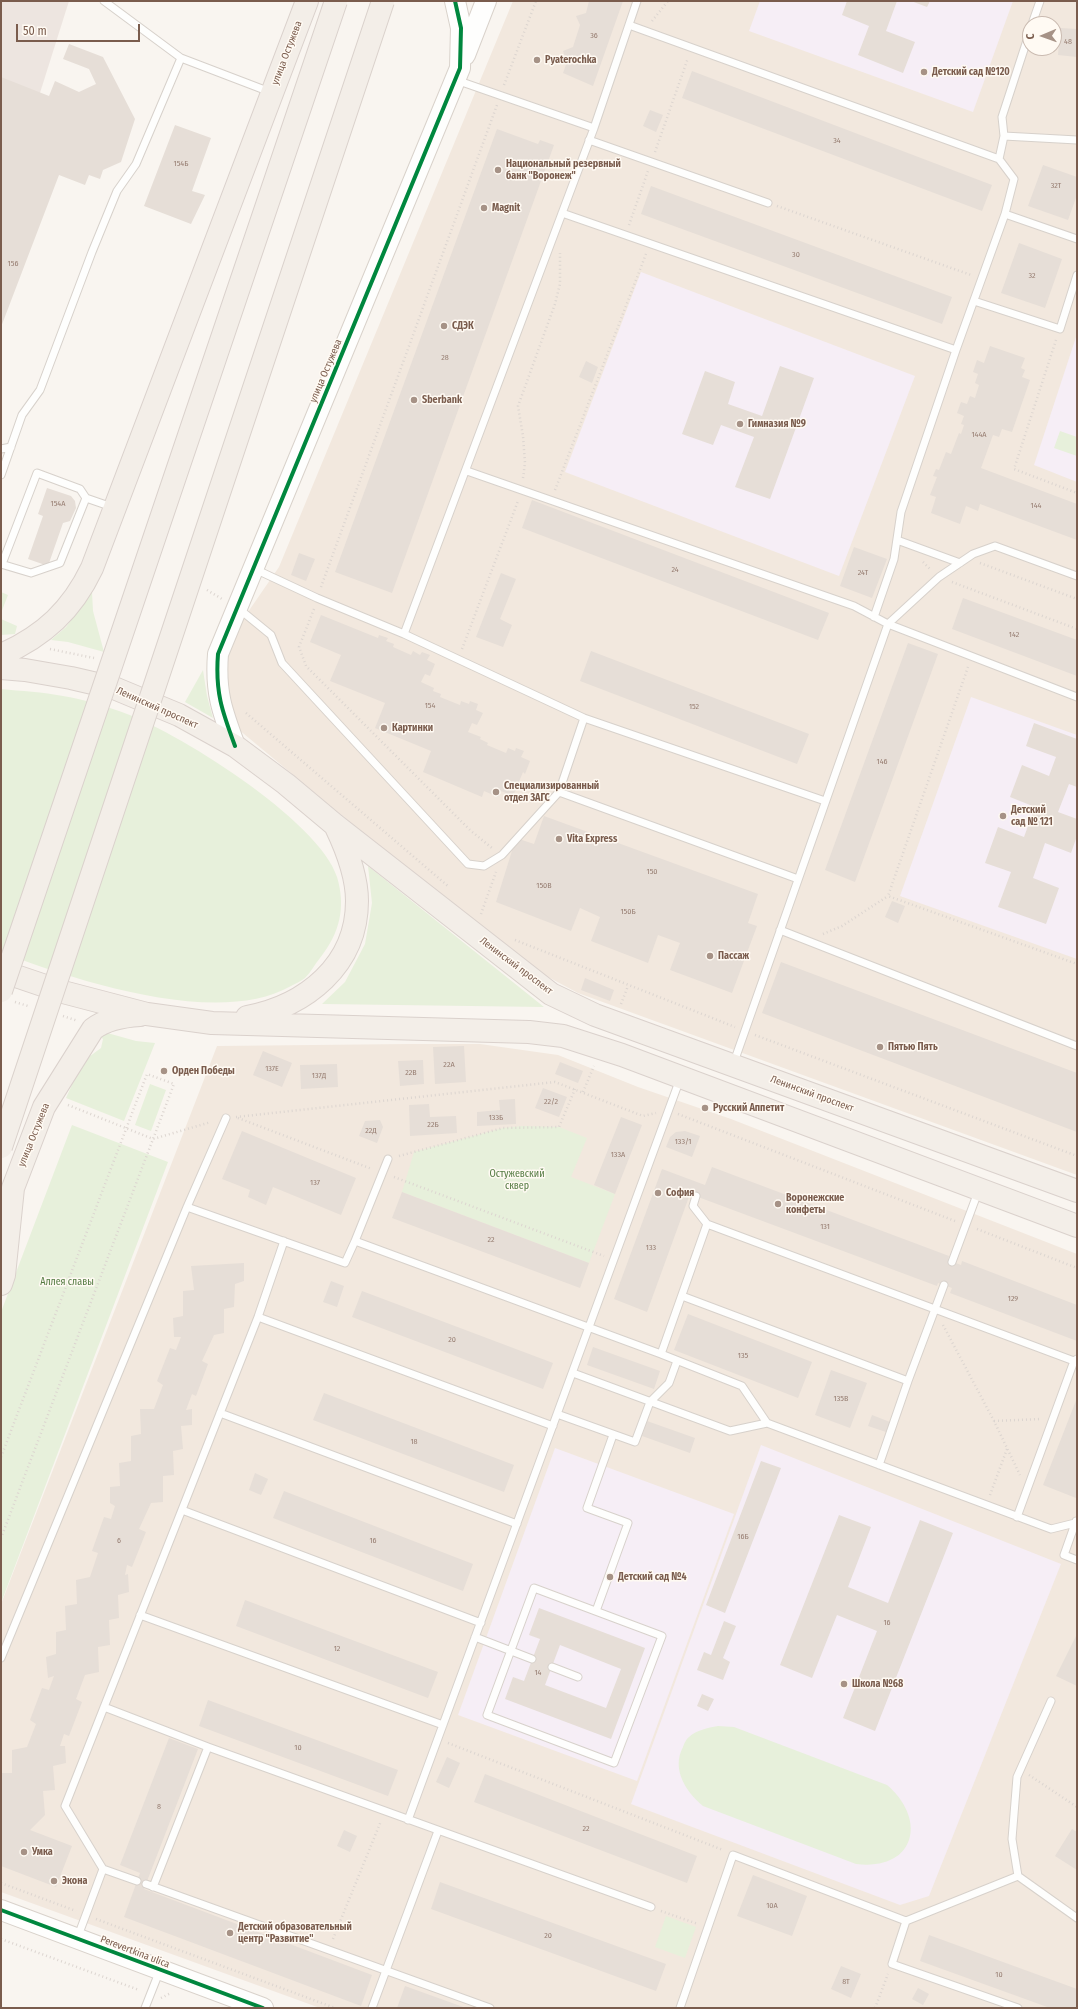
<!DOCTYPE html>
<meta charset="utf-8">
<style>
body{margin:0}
#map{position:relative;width:1078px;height:2009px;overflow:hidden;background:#f9f5f0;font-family:"Fira Sans Condensed",sans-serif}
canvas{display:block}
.frame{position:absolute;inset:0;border:2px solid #7a5c4d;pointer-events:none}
.north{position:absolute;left:1022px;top:16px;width:40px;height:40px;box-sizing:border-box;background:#fffaf3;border:1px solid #cabbb1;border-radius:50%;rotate:268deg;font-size:11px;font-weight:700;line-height:16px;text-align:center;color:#7a5c4d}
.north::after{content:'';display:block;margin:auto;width:14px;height:18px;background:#a69286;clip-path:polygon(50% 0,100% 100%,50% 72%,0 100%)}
.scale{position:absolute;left:16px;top:24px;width:124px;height:18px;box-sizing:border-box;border:2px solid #7a5c4d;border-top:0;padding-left:5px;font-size:12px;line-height:14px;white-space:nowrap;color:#7a5c4d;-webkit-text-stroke:3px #fffaf3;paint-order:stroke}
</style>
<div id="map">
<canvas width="1078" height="2009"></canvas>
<div class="frame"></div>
<div class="north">С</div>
<div class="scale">50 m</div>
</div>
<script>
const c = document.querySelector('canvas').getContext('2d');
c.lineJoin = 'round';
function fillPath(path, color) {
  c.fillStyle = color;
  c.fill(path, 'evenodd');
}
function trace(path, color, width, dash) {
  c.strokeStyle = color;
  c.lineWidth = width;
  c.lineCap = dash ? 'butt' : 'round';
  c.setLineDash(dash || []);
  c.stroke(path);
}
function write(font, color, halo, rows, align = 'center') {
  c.font = font + ' "Fira Sans Condensed",sans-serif';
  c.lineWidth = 3;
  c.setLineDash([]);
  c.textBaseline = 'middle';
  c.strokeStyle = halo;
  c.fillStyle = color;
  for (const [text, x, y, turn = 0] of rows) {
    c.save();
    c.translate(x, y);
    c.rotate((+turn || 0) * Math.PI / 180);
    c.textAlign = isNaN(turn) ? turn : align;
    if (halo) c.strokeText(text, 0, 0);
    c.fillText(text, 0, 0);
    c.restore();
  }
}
fillPath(new Path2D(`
 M513 1H1077V1175L578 993 537 971 499 946 238 729 226 693 228 641 279 567ZM1030 24H1054V48H1030Z
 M409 1044H480L558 1055 638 1087 731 1119 1077 1254V2008H320L1 1892V1604L217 1046Z`), '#f2e8de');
fillPath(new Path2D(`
 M1 1H69L27 134 1 201Z`), '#ede5e0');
fillPath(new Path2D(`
 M760 1H1013L973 112 749 31Z
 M641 272 915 376 839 576 565 472Z
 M1077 334V482L1034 465Z
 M971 697 1077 735V959L900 896Z
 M761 1445 1061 1564 929 1896 900 1905 631 1804Z
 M555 1448 734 1514 637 1781 458 1715Z`), '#f6eef6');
fillPath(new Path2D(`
 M1060 431 1077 437V456L1054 448Z
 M1 592 8 595 1 613Z
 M92 592 93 611 104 652 68 642 51 640 66 627Z
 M1 619 17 626 15 634 1 635Z
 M203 670 207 696 213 718 185 702Z
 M1 689C21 691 43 692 63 696 82 699 101 705 119 711 174 729 320 821 337 877 346 907 340 933 320 958 315 964 311 972 305 978 301 981 295 984 291 986 218 1028 74 980 1 952Z
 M368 866 544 1007 322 1004 345 982 365 944 372 903Z
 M93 1029 136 1041 155 1043 124 1121 66 1098 82 1062 101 1048 103 1039Z
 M150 1084 166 1090 151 1131 135 1125Z
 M72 1125 168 1162 1 1603V1312Z
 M523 1126 559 1127 587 1138 571 1177 615 1194 589 1263 402 1192 414 1152 503 1128Z
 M718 1726 734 1727 887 1785C928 1820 915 1871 856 1864L703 1806C686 1792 671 1769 683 1747 684 1744 686 1739 689 1737 697 1730 707 1728 718 1726Z
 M666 1916 696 1927 685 1958 655 1947Z`), '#e7f0db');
fillPath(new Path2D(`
 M589 1H623L593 86 563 73 567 62 563 51 573 47 580 25 576 16 586 13Z
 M847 1H897L886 31 915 42 903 73 858 55 869 26 842 15Z
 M911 1H930L927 7Z
 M1060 28 1077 29V57L1058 55Z
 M69 44 103 57 135 119 121 162 103 170 100 179 89 175 85 185 59 175 1 327V77L49 96 55 81 79 92 96 84 89 69 63 59Z
 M692 71 992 185 982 211 682 98Z
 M650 110 663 115 656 132 643 126Z
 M175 125 211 138 192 191 205 195 191 224 144 206Z
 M497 129 538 144 540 140 554 145 392 593 335 572Z
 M1043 165 1077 177V195L1068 220 1028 206Z
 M651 186 952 297 942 324 641 214Z
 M1019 243 1062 259 1045 308 1001 293Z
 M990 346 1025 358 1021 368 1025 370 1022 377 1030 380 1012 432 1002 429 999 437 993 435 981 468 1077 504V540L980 504 978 511 966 506 960 524 931 513 936 497 930 495 937 477 933 476 936 469 939 470 946 452 951 454 959 433 961 434 964 425 961 424 964 416 957 413 961 402 967 404 970 396 975 398 979 385 975 383 978 374 973 372 977 360 984 363Z
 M586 361 598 367 592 383 579 377Z
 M780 366 814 378 770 499 735 487 754 437 721 425 713 445 682 434 705 371 735 382 728 404 762 416Z
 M47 488 71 496 75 501 76 508 70 521 63 523 48 566 28 559 43 516 38 514Z
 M532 500 829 613 818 640 522 528Z
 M854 547 887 559 872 598 840 586Z
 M299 553 315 559 306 581 291 575Z
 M501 573 516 579 500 619 512 625 503 647 476 637Z
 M963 598 1077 640V676L952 629Z
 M321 615 378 638 379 635 388 638 386 641 394 644 393 647 411 655 413 651 420 655 422 652 430 655 427 660 435 664 430 676 425 674 421 682 434 688 433 691 441 694 440 697 460 705 461 701 469 704 470 701 478 704 476 710 483 713 477 725 472 723 468 732 481 737 480 739 488 743 487 745 506 753 508 748 515 751 516 748 524 751 521 757 530 761 525 774 523 772 513 796 501 791 498 797 484 791 482 797 423 772 431 751 375 728 385 703 330 681 341 655 310 642Z
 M908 643 938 654 855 882 825 870Z
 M591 651 809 734 797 764 580 681Z
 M1034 723 1077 739V787L1069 784 1058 812 1077 819V836L1071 853 1045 843 1033 878 1059 888 1046 924 998 907 1011 872 985 863 998 827 1024 837 1035 807 1010 797 1022 765 1049 776 1056 757 1026 746Z
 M544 816 758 894 748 923 757 926 732 993 670 970 680 943 658 935 648 963 591 941 600 917 580 908 571 931 496 902 516 838 534 844Z
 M892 901 905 906 898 923 885 917Z
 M781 962 1077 1073V1132L762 1013Z
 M585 978 614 990 610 1001 581 990Z
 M464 1046 466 1082 435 1084 433 1047Z
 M263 1051 292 1063 282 1087 253 1075Z
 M423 1060 424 1084 400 1086 398 1061Z
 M560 1062 583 1071 578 1083 555 1074Z
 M337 1064 338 1087 301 1089 300 1065Z
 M543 1088 567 1097 559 1117 535 1108Z
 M515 1099 516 1124 477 1126V1112L500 1110 499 1100Z
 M429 1104 430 1117 456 1116 457 1133 410 1136 409 1105Z
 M621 1117 642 1125 615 1194 594 1185Z
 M380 1120 383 1127 377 1143 359 1136 365 1121Z
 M242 1131 356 1178 341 1215 273 1187 266 1205 248 1197 250 1190 222 1179Z
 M685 1131 700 1136 692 1157 666 1147 670 1137 676 1132Z
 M712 1167 949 1256 948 1260 961 1265 962 1261 1077 1305V1341L950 1293 952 1288 938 1283 937 1286 690 1194 647 1312 614 1299 662 1169 705 1185Z
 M402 1192 589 1263 580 1288 392 1218Z
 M244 1263V1281L235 1284 234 1307 224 1309V1333L214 1335 202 1361 208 1364 196 1396 192 1394 186 1410 192 1409V1425L181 1426 183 1449 173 1451 174 1475 163 1476V1502L151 1503 139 1529 146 1532 132 1567 127 1565 125 1575 128 1574 129 1592 118 1595 119 1618 109 1620 110 1645 98 1647 99 1672 85 1675 76 1699 82 1702 69 1736 64 1734 60 1746H65L66 1763 53 1766 55 1790 43 1791 45 1815 30 1830 72 1846 56 1887 1 1866 2 1773H12V1750L27 1747 36 1724 30 1720 42 1688 49 1690 54 1676 48 1678 46 1657 56 1654V1632L66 1630 65 1606 77 1604 76 1580 90 1577 98 1553 92 1551 104 1517 111 1519 115 1506 110 1503V1487L120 1486 119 1463 131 1461V1436L141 1434 140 1409H154L163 1385 157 1381 170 1348 176 1350 181 1337H174L173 1318 183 1316V1291L194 1290 191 1266Z
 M331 1281 344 1286 337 1307 323 1302Z
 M362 1291 553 1363 543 1389 352 1317Z
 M688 1314 812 1362 798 1398 674 1350Z
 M593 1347 660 1371 654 1389 587 1365Z
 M831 1370 867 1383 850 1428 815 1415Z
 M324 1393 514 1465 504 1492 313 1420Z
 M1077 1398V1497L1076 1498 1043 1485Z
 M872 1415 890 1422 886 1432 868 1426Z
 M647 1421 695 1438 690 1453 642 1436Z
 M761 1461 781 1468 725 1613 706 1605Z
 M255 1473 268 1479 261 1495 249 1490Z
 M284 1491 473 1564 463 1591 273 1518Z
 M839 1515 871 1527 848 1587 888 1603 920 1520 953 1533 875 1731 843 1718 877 1631 837 1615 812 1678 780 1665Z
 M245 1600 438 1672 428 1698 236 1626Z
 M539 1608 645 1648 611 1739 505 1699 513 1677 524 1681 540 1639 529 1635ZM560 1645 621 1669 606 1708 545 1685Z
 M724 1621 736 1626 723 1658 730 1662 723 1680 697 1670 704 1652 711 1655Z
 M1077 1634V1686L1056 1676Z
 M702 1694 714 1699 708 1711 697 1706Z
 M208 1700 398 1770 388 1796 199 1726Z
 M169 1738 198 1749 144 1889 372 1975 361 2006 124 1917 140 1873 120 1865Z
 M447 1757 460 1763 449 1788 436 1782Z
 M485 1774 697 1856 687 1883 474 1802Z
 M1072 1829 1077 1832V1870L1055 1856Z
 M344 1830 357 1836 350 1852 337 1846Z
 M753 1875 807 1896 792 1936 737 1916Z
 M440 1882 666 1964 656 1991 431 1909Z
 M929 1935 1077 1989V2008H1050L920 1961Z
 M841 1966 861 1974 851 1998 831 1989Z
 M405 1986 466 2008H397Z
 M918 1988 929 1994 923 2005 912 1999Z`), '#e6ded7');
const lane = new Path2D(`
 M104 1 181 58
 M1032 24 1040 1
 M629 25 999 159
 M456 80 594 128
 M1004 136 1077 140
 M589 140 768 203
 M562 213 956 350
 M1005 214 1077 239
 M974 301 1060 329 1077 275
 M1 449 11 447
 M467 471 854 606 888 624 1077 697
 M1 475 22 415 40 390 92 252 117 191 136 164 181 58 270 92
 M897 540 960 563
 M1 564 31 573 60 563 86 498 112 507
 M2 564 37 473 80 489 86 498
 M259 571 317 598 404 634 594 128 637 1
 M238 608 271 635 282 663 468 864 484 866 502 855 559 792
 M874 617 894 559 901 512 956 350 1005 214 1014 179 999 159 1004 136 1002 117 1030 31
 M404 634 584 718 825 801
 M584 718 559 792 798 879
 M780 930 1077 1046
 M734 1062 888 624 939 577 973 554 995 546 1077 576
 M696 1196 693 1206 707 1224 1074 1361 1077 1359
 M187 1207 345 1263 355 1241 661 1354 707 1224
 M355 1241 388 1159
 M952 1262 978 1192
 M682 1296 908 1381
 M258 1317 553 1426
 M661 1354 742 1386 767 1423
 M573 1373 730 1431 767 1423 1051 1529 1075 1523
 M220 1413 517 1524
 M557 1414 635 1442 650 1402 669 1383 677 1361
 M879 1465 908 1381 944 1285
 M182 1510 481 1623
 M1017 1517 1074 1361
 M1076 1521 1064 1555 1077 1560
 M534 1588 662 1636 614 1763 487 1715Z
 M596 1611 628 1523 587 1508 613 1435
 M140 1615 443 1725
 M475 1637 532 1659
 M1 1658 187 1207 226 1118
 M552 1667 578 1677
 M1051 1701 1017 1777 1012 1839 1018 1876 1077 1918
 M104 1707 208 1747
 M408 1820 680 1079
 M103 1869 137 1881
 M146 1884 490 2008
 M153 1887 208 1747 651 1907
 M906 1921 892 1964 1018 2008
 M78 1936 103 1869 65 1806 258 1317 284 1241
 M145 2008 160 1970
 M372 2008 438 1831
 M680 2008 733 1855 906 1921 1018 1876`);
const secondary = new Path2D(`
 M465 55 486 1
 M235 746C222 711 215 692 218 654L460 68 461 28 455 1
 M1 1910 263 2008`);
const primary = new Path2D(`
 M1 655C44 636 72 610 92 568L307 1
 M1 668 25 670 71 678 114 688 179 715 235 746 286 784 335 825 551 994 595 1015 1077 1191
 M1 971 63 992 147 1014 212 1023 529 1032 563 1036 622 1055 1077 1226
 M247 1017C306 1006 357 965 357 901 357 876 347 850 336 827
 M1 1284 4 1275 13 1188 44 1107 93 1029C106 1019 124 1016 140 1015`);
trace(lane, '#d7d1cb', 9);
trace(secondary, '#d9d2cb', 22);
trace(primary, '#dad1cc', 24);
trace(new Path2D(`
 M652 21 668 1
 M504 85 536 1
 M655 152 688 58
 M777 206 971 275
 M629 225 648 171
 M1056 340 1014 469 1077 493
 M523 478 525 463 523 436 518 406 555 304 560 284V253
 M555 490 646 254
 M923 562 931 570
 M980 563 1077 599
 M952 582 1077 629
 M321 587 497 105
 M207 590 222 599
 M314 609 299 647 306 666 471 831 492 848
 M50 649 94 658
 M462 649 518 501
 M968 667 888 896 1077 964
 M246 713 449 887
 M481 914 496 872
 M823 934 842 926 888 896
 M515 940 735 1027
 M15 1002 28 1006
 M621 1004 628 986
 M63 1016 78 1021
 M755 1035 1077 1156
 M583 1092 594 1066
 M68 1105 153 1139 211 1122
 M678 1114 955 1221
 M236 1117 555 1082 643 1116 656 1113
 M238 1118 372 1169
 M399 1156 503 1128 559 1127 575 1089
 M394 1177 604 1256
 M977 1229 1077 1268
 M943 1325 994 1421 1020 1475
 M994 1421 1041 1419
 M1 1457 147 1074 174 1084 1 1538
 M990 1495 1007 1449
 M448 1743 723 1850
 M1029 1775 1077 1807
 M1 1883 76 1911
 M661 1911 698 1924
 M96 1919 335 2008
 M1 1939 139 1990
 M333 1939 381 1821
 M161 1998 171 1993
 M875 2008 888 1974`), '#dcd5d0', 2.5, [1, 3]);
trace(lane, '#fefefd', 7);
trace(secondary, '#fefefd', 20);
trace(primary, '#f3eee8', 22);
const primaryBridge = new Path2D(`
 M1 991 336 1
 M1 1147 383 1`);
trace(primaryBridge, '#dad1cc', 24, []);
trace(primaryBridge, '#f3eee8', 22);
trace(new Path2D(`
 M235 746C222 711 215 692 218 654L460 68 461 28 455 1
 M1 1910 263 2008`), '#00873e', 4);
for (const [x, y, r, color] of [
 [537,60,4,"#a69286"],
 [924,72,4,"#a69286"],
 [498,170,4,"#a69286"],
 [484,208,4,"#a69286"],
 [444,326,4,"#a69286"],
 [414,400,4,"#a69286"],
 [740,424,4,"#a69286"],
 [384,728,4,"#a69286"],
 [496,792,4,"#a69286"],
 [1003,816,4,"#a69286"],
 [559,839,4,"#a69286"],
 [710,956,4,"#a69286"],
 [880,1047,4,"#a69286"],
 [164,1071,4,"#a69286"],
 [705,1108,4,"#a69286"],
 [658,1193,4,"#a69286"],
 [778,1204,4,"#a69286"],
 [610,1577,4,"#a69286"],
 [844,1684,4,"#a69286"],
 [24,1852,4,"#a69286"],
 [54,1881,4,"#a69286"],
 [230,1933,4,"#a69286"]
]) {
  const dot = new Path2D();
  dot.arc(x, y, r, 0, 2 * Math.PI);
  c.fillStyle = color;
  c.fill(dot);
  trace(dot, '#fffaf3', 1.5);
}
write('8px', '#977e72', null, [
 ["36",594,36],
 ["48",1068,42],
 ["34",837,141],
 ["154Б",181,164],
 ["32Т",1056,186],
 ["30",796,255],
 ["156",13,264],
 ["32",1032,276],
 ["28",445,358],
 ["144А",979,435],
 ["154А",58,504],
 ["144",1036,506],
 ["24",675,570],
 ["24Т",863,573],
 ["142",1014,635],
 ["154",430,706],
 ["152",694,707],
 ["146",882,762],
 ["150",652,872],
 ["150В",544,886],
 ["150Б",628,912],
 ["22А",449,1065],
 ["137Е",272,1069],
 ["22В",411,1073],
 ["137Д",319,1076],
 ["22/2",551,1102],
 ["133Б",496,1118],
 ["22Б",433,1125],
 ["22Д",371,1131],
 ["133/1",683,1142],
 ["133А",618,1155],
 ["137",315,1183],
 ["131",825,1227],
 ["22",491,1240],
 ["133",651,1248],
 ["129",1013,1299],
 ["20",452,1340],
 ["135",743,1356],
 ["135В",841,1399],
 ["18",414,1442],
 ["16Б",743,1537],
 ["6",119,1541],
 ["16",373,1541],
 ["16",887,1623],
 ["12",337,1649],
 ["14",538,1673],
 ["10",298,1748],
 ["8",159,1807],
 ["22",586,1829],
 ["10А",772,1906],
 ["20",548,1936],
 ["10",999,1975],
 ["8Т",846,1982]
]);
write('10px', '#7a5c4d', '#fffaf3', [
 ["улица Остужева",287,53,-69],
 ["улица Остужева",326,371,-67],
 ["Ленинский проспект",157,708,24],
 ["Ленинский проспект",516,966,37],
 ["Ленинский проспект",812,1094,20],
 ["улица Остужева",34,1135,-68],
 ["Perevertkina ulica",135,1952,21]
]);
write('bold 10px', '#7a5c4d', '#fffaf3', [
 ["Pyaterochka",545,60],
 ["Детский сад №120",932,72],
 ["Национальный резервный",506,164],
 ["банк \"Воронеж\"",506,176],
 ["Magnit",492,208],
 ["СДЭК",452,326],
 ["Sberbank",422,400],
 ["Гимназия №9",748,424],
 ["Картинки",392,728],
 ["Специализированный",504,786],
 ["отдел ЗАГС",504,798],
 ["Детский",1011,810],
 ["сад № 121",1011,822],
 ["Vita Express",567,839],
 ["Пассаж",718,956],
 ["Пятью Пять",888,1047],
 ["Орден Победы",172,1071],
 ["Русский Аппетит",713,1108],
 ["София",666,1193],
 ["Воронежские",786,1198],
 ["конфеты",786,1210],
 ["Детский сад №4",618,1577],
 ["Школа №68",852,1684],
 ["Умка",32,1852],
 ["Экона",62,1881],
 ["Детский образовательный",238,1927],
 ["центр \"Развитие\"",238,1939]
], 'left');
write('10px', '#537a41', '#fffaf3', [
 ["Остужевский",517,1174],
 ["сквер",517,1186],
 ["Аллея славы",67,1282]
]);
</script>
